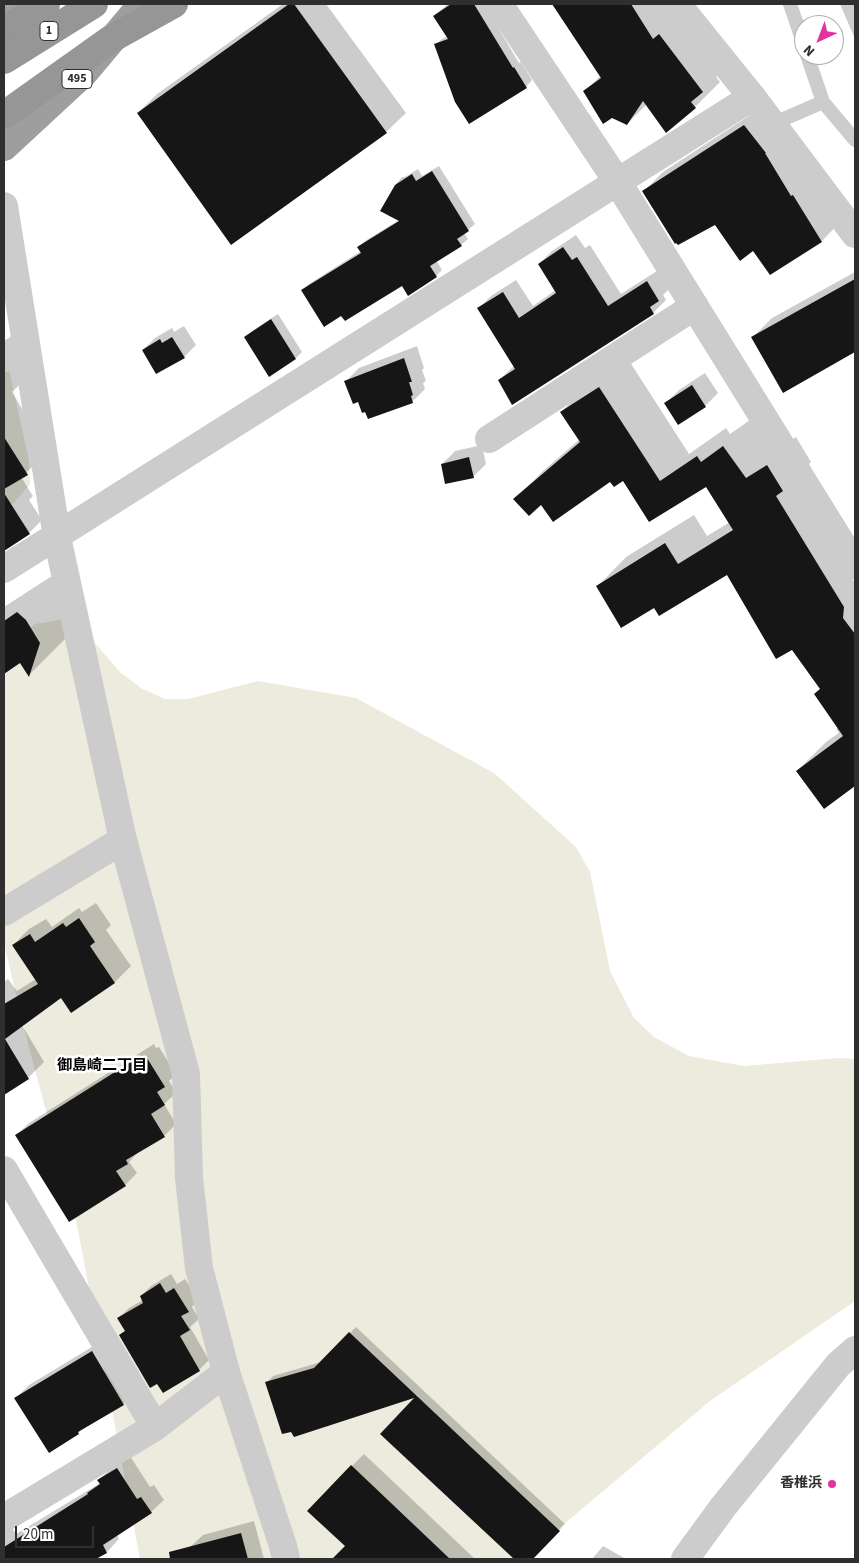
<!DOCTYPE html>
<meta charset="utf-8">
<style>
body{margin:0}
#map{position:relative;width:859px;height:1563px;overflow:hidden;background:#fff;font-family:"Source Sans 3",sans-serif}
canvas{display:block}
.frame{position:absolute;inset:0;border:5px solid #2f2f2f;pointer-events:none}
.north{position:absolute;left:794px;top:15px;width:50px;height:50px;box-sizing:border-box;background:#fff;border:1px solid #acacac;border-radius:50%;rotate:223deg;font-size:14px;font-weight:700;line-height:20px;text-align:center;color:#2f2f2f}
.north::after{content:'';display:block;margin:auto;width:18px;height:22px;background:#e2349f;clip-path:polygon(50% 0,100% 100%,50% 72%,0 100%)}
.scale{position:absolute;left:15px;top:1526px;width:79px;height:22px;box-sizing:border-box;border:2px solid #2f2f2f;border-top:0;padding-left:6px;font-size:15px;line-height:18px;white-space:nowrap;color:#2f2f2f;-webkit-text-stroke:4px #fff;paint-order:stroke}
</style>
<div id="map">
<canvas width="859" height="1563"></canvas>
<div class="frame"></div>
<div class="north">N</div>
<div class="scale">20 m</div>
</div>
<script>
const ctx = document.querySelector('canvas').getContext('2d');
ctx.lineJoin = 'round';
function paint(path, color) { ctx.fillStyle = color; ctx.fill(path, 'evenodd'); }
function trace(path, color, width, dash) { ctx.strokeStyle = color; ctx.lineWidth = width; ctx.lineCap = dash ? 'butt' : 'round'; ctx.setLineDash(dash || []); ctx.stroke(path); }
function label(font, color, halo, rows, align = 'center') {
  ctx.font = font + ' "Source Sans 3","Noto Sans JP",sans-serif'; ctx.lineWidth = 5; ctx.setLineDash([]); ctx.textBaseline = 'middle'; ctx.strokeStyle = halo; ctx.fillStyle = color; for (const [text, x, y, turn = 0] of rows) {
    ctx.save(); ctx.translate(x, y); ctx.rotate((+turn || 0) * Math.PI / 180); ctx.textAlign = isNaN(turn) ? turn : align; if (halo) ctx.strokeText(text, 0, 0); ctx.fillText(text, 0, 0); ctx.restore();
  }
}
paint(new Path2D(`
 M 7,360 L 29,461 L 30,484 L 14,503 L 4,507 L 4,362 Z
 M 65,619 L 79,625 L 121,673 L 141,688 L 165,699 L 188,699 L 258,681 L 356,698 L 494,773 L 576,847 L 590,872 L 610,971 L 634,1018 L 654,1037 L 689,1056 L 744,1066 L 839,1058 L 855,1059 L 855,1301 L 710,1401 L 551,1535 L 517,1559 L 140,1559 L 77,1225 L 28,1044 L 4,944 L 4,648 L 35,624 Z`), '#ecebdd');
paint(new Path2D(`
 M 283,4 L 326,4 L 406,113 L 386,132 L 138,113 L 157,94 Z
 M 446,4 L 487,4 L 486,7 L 519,63 L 521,62 L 532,80 L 526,87 L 469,123 L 435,45 L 442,39 L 448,36 L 434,16 L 447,5 Z
 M 561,4 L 671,4 L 727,67 L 716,77 L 720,82 L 695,107 L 666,131 L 647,104 L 627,124 L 585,92 L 601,75 L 557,8 Z
 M 840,4 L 855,4 L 855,39 Z
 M 764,106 L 841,221 L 822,241 L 770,273 L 754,250 L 715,224 L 643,192 L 663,172 Z
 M 439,166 L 475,224 L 464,233 L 468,239 L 461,245 L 436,260 L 442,270 L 436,276 L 402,284 L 342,314 L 303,290 L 309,284 L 361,251 L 359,247 L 365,241 L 399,220 L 382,210 L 396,184 L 402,177 L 405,177 L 418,169 L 422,176 Z
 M 576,235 L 585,248 L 590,245 L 621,294 L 660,269 L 671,287 L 663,295 L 666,300 L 653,313 L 499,380 L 514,366 L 478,309 L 491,296 L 516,280 L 533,306 L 556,290 L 539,264 L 552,251 Z
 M 855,272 L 855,351 L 783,391 L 753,337 L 772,318 Z
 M 278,314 L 302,352 L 296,358 L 245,337 L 252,331 Z
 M 184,326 L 196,345 L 184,357 L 143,350 L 155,338 L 172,328 L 174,332 Z
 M 417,346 L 424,368 L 422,370 L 426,381 L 423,383 L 425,389 L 412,402 L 359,401 L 346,381 L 359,368 Z
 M 628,359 L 689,454 L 726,428 L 730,434 L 753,418 L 775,451 L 796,437 L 811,462 L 805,468 L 855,578 L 852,581 L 855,580 L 855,784 L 824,807 L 797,771 L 826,742 L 839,733 L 836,729 L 839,727 L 821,688 L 792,648 L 727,573 L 655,607 L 598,586 L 626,557 L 694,515 L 707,536 L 730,522 L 706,485 L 623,479 L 611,480 L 541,504 L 515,499 L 544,470 L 580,439 L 561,412 L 590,383 Z
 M 17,361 L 28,377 L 12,392 L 33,427 L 26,434 L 40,460 L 21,477 L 33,496 L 29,500 L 42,520 L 29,533 L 7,547 L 4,543 L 4,370 Z
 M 705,373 L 718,393 L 705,406 L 679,423 L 666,403 L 679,390 Z
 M 482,445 L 486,464 L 473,477 L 442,464 L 455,451 Z
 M 58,572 L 69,635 L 29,675 L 20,662 L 4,672 L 4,607 Z
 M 96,903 L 111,925 L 106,930 L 131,966 L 115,982 L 71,1011 L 61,997 L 22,1025 L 44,1062 L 28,1078 L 4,1093 L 4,982 L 8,979 L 17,991 L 36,979 L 13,945 L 29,929 L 46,919 L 52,927 L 79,908 L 82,912 Z
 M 154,1044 L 156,1048 L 159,1047 L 176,1074 L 169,1081 L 176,1093 L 164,1104 L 176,1124 L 164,1136 L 139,1151 L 129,1162 L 137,1173 L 125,1185 L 70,1220 L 17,1135 L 29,1123 Z
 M 171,1274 L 177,1284 L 185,1279 L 198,1300 L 192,1307 L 199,1319 L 190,1327 L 209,1360 L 199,1370 L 120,1335 L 126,1330 L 119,1318 L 129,1308 L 143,1300 L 141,1296 L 151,1286 Z
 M 356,1327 L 565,1524 L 532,1559 L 515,1559 L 382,1433 L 418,1395 L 294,1435 L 267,1382 L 273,1376 L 321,1362 Z
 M 105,1339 L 136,1391 L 123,1404 L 85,1427 L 78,1433 L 16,1398 L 29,1385 Z
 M 364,1454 L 475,1559 L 334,1559 L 346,1546 L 352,1466 Z
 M 130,1456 L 150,1487 L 154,1485 L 164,1500 L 151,1512 L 117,1534 L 119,1539 L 107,1552 L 94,1559 L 86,1559 L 83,1556 L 78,1559 L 4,1559 L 4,1529 L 10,1525 L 16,1534 L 97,1485 L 100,1482 L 99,1480 L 112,1467 Z
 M 254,1521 L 264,1559 L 193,1559 L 190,1547 L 203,1535 Z
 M 603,1546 L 626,1559 L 592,1559 Z`), '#0003');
paint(new Path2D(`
 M 289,4 L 294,4 L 387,133 L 231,245 L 137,113 Z
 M 451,4 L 474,4 L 513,68 L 514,67 L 527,88 L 469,124 L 455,102 L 434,44 L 448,39 L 433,16 Z
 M 552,4 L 631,4 L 653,39 L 659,34 L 703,92 L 691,102 L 696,108 L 666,133 L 643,101 L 627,125 L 612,118 L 603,124 L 583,91 L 601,78 Z
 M 744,125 L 766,153 L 765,153 L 791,196 L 793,195 L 822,242 L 770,275 L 753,251 L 740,261 L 715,225 L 678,245 L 676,243 L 675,244 L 642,191 Z
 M 432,171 L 469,231 L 457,239 L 462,246 L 430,266 L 437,277 L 408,296 L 402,286 L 345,321 L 341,316 L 324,327 L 301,290 L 361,253 L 357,247 L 399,221 L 380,211 L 395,185 L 412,174 L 416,181 Z
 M 563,247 L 572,260 L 577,257 L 608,306 L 647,281 L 659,301 L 650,307 L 654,314 L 512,405 L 498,380 L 515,369 L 477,308 L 503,292 L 519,318 L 556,293 L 538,264 Z
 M 855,279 L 855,352 L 783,393 L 751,337 Z
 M 271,319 L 296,359 L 269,377 L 244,337 Z
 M 172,337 L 185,358 L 156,374 L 142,350 L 160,339 L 162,343 Z
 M 404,358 L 412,382 L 409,382 L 413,395 L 411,396 L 413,403 L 368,419 L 365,412 L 362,413 L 358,402 L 353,404 L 344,381 Z
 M 692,385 L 706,407 L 678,425 L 664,403 Z
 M 599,387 L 660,481 L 697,456 L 701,462 L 723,446 L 746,478 L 767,465 L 783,491 L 776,496 L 844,607 L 843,618 L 855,634 L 855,786 L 824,809 L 796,771 L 843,736 L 814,694 L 820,689 L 792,650 L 776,659 L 727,575 L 659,616 L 654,608 L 621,628 L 596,586 L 665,543 L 678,564 L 733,530 L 706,487 L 649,522 L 623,481 L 614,487 L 610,482 L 553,522 L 541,505 L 529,516 L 513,499 L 580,442 L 560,412 Z
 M 4,437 L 28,475 L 4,489 Z
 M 469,457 L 474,478 L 445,484 L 441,464 Z
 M 4,493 L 30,534 L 4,551 Z
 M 17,612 L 26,620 L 40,643 L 29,677 L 20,663 L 4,674 L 4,621 Z
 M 79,918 L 95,942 L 90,946 L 115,983 L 71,1013 L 61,998 L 5,1039 L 29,1079 L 4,1095 L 4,1004 L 38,984 L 12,945 L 30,934 L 35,942 L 63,923 L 66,927 Z
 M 142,1055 L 144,1059 L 147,1058 L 165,1087 L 157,1092 L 165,1105 L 151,1114 L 165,1137 L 126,1160 L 128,1164 L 116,1171 L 126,1186 L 69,1222 L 15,1135 Z
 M 160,1283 L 166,1293 L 174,1288 L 189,1312 L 181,1316 L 190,1330 L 180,1336 L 200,1371 L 163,1393 L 157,1384 L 150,1388 L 119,1335 L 125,1331 L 117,1318 L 143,1303 L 140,1296 Z
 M 349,1332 L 560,1531 L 533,1559 L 514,1559 L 380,1434 L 414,1398 L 294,1437 L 291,1432 L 282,1434 L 265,1382 L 314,1368 Z
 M 92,1351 L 124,1405 L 78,1432 L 79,1434 L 49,1453 L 14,1398 Z
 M 351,1465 L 450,1559 L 332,1559 L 345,1546 L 307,1511 Z
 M 117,1468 L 137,1499 L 141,1497 L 152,1513 L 103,1545 L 107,1553 L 96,1559 L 4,1559 L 4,1547 L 88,1494 L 87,1493 L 100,1484 L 97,1480 Z
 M 241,1533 L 248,1559 L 170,1559 L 169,1552 Z`), '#161616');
trace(new Path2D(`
 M 790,4 L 804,45
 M 807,55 L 823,102 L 855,140
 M 772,124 L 823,102`), '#ccc', 14);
trace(new Path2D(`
 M 617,181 L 855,565
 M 4,358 L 25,344
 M 489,439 L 695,306
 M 4,569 L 752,97
 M 4,912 L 123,840
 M 4,1170 L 155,1427
 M 4,1518 L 155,1427 L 226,1372`), '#ccc', 28);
trace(new Path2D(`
 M 499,4 L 617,181
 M 677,4 L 752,97 L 855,234
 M 4,206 L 57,537 L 123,840 L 186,1074 L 189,1178 L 199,1268 L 226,1372 L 283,1546 L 286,1559
 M 685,1559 L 723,1507 L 838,1365 L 855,1350`), '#ccc', 28);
trace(new Path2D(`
 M 4,7 L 7,4
 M 4,147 L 84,73 L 142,4`), '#9e9e9e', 28);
trace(new Path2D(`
 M 4,30 L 46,4`), '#969696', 28);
trace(new Path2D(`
 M 4,60 L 94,4
 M 4,115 L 111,39 L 174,4`), '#969696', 28);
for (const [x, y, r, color] of [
 [832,1484,5,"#e2349f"]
]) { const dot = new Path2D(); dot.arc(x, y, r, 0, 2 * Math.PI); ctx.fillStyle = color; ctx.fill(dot); trace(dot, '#fff', 2); }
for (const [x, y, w] of [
 [49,31,18],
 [77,79,30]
]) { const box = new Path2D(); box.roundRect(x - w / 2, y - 9.5, w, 19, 4); ctx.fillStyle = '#fff'; ctx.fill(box); trace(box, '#2f2f2f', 1); }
label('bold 12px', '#2f2f2f', null, [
 ["1",49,31],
 ["495",77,79]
]);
label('bold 14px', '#2f2f2f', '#fff', [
 ["香椎浜",822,1484]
], 'right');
label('bold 15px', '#000', '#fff', [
 ["御島崎二丁目",102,1067]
]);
</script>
